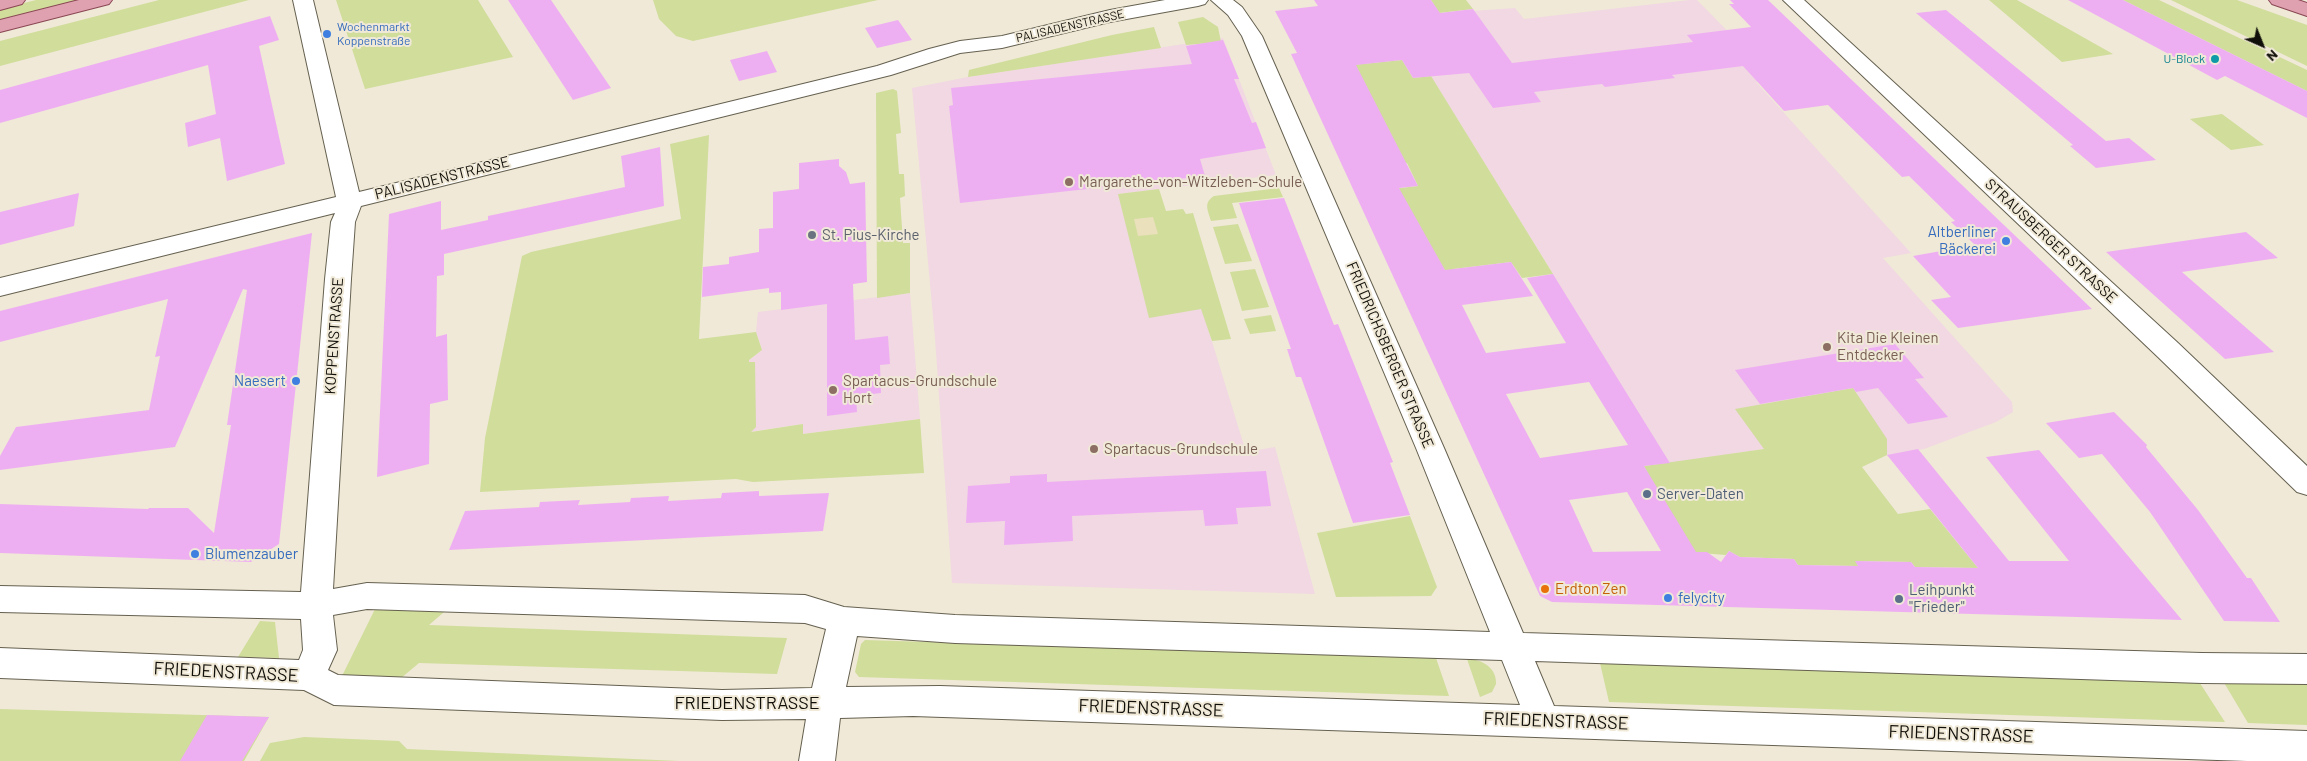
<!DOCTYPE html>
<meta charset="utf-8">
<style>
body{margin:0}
#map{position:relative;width:2307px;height:761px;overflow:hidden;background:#f0e9d7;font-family:Barlow,sans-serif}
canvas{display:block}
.north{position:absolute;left:2237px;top:20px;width:50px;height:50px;-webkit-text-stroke:4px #f0e9d7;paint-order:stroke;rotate:136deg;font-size:14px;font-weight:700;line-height:20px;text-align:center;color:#110f09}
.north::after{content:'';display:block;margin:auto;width:18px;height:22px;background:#110f09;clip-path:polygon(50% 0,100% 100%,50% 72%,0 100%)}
</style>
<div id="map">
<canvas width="2307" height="761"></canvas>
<div class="north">N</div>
</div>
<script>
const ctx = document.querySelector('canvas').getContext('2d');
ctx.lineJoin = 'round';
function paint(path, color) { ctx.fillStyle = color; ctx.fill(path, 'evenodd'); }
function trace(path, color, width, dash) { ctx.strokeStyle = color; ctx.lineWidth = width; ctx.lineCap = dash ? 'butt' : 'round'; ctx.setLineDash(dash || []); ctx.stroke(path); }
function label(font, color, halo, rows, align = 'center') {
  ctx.font = font + ' Barlow,sans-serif'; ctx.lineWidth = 4; ctx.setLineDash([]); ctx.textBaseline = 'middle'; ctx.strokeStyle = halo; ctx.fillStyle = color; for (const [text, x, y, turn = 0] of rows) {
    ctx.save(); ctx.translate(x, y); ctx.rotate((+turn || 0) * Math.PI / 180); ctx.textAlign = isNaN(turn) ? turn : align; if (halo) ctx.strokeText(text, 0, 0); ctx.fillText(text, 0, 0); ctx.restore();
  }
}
paint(new Path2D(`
 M 1689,0 L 1697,0 L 1775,79 L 1756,82 L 1911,253 L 1883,258 L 2012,402 L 2013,412 L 1996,422 L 1924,449 L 1782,473 L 1764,449 L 1670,463 L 1414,49 L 1429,14 L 1515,8 L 1524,19 Z
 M 1223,38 L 1276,175 L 1119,194 L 1202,309 L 1246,452 L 1275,447 L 1315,594 L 952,583 L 935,338 L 912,88 L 968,77 Z
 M 910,293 L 920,419 L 803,434 L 803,424 L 749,432 L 749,360 L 762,350 L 756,332 L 758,312 Z`), '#f1d8e2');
paint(new Path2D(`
 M 36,0 L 79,0 L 0,20 L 0,9 Z
 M 159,0 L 249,0 L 0,66 L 0,41 Z
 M 336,0 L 478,0 L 513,57 L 365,89 Z
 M 653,0 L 878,0 L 693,41 L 676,36 L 659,19 Z
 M 1431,0 L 1466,0 L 1473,9 L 1439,13 Z
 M 1989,0 L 2017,0 L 2113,54 L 2062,62 Z
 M 2123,0 L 2159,0 L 2307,70 L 2307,91 Z
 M 2171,0 L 2237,0 L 2307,25 L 2307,66 Z
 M 1203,17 L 1218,27 L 1221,42 L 1186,45 L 1178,22 Z
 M 1154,27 L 1161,48 L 968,77 L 969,70 L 1112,35 Z
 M 1402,60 L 1413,78 L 1431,76 L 1553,274 L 1522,278 L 1511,262 L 1453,269 L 1453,276 L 1448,275 L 1392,189 L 1418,186 L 1407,163 L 1345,170 L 1341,66 Z
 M 893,89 L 897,91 L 901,133 L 896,134 L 899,174 L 904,174 L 905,196 L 900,198 L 903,243 L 910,243 L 910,293 L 877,298 L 876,93 Z
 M 2222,114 L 2264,145 L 2231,150 L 2190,119 Z
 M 709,135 L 699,339 L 756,332 L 762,350 L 749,360 L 749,362 L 755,362 L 756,427 L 751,432 L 803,424 L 803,434 L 920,419 L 924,473 L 753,482 L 736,479 L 480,492 L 485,438 L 522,256 L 531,252 L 681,219 L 670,144 Z
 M 1279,188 L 1283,197 L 1232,203 L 1237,218 L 1211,221 C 1208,210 1203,203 1214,196 Z
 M 1159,189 L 1166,211 L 1183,209 L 1186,214 L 1193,213 L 1231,339 L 1212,341 L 1201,309 L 1149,318 L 1118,194 Z
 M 1238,224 L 1252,261 L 1225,264 L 1213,227 Z
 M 1255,269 L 1269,307 L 1242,311 L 1230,272 Z
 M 1271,315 L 1276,331 L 1250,334 L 1244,319 Z
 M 1853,388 L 1887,439 L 1887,455 L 1862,467 L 1898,514 L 1930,509 L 1978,568 L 1915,567 L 1911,562 L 1856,561 L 1858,566 L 1798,565 L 1794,559 L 1740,557 L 1729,551 L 1726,555 L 1688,552 L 1644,466 L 1764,449 L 1735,409 Z
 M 1410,516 L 1437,587 L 1431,596 L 1336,597 L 1317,533 Z
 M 451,606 L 429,625 L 787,638 L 777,674 L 419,663 L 394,684 L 341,678 L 375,609 Z
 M 260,621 L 275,622 L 279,658 L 238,657 Z
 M 865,640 L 1436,658 L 1449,696 L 859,677 L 855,672 L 861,644 Z
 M 1467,659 C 1482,659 1497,668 1496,684 L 1492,692 L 1480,697 Z
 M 1600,663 L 2198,680 L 2225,722 L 1609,702 Z
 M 2223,681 L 2307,684 L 2307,725 L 2248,723 Z
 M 0,709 L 269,717 L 244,761 L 0,761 Z
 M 304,737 L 399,741 L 407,749 L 679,761 L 260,761 L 270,743 Z`), '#d0dd9b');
paint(new Path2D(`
 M 1153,217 L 1158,234 L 1138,236 L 1134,219 Z`), '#eae0bb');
paint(new Path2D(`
 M 508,0 L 551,0 L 611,88 L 573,100 Z
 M 1314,0 L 1431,0 L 1440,13 L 1473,9 L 1512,63 L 1693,42 L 1687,35 L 1751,27 L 1729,4 L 1734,4 L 1730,0 L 1768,0 L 2092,309 L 1958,328 L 1931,300 L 1951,297 L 1913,256 L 1975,245 L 1951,222 L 1955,221 L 1909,176 L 1902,177 L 1828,105 L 1784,111 L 1743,66 L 1672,75 L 1675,78 L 1605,87 L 1602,84 L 1534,92 L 1541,102 L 1493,108 L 1469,73 L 1413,78 L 1402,60 L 1356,65 L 1418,186 L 1399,188 L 1445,270 L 1511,262 L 1533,296 L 1462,305 L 1486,353 L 1566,343 L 1527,278 L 1553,274 L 1670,463 L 1644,466 L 1696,552 L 1707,552 L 1721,562 L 1729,551 L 1740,557 L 1794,559 L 1798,565 L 1858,566 L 1855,561 L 1911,562 L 1915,567 L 1978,568 L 1887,455 L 1918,449 L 2009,561 L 2069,561 L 1986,457 L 2039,450 L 2182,620 L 1552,602 L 1540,596 L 1307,89 L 1291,54 L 1297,53 L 1275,11 L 1318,6 ZM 1589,382 L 1628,445 L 1540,458 L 1506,394 ZM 1627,492 L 1661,551 L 1593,552 L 1569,500 Z
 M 2068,0 L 2123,0 L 2307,91 L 2307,118 L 2225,76 L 2217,80 Z
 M 1946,10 L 2106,141 L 2129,138 L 2156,160 L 2096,168 L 2070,146 L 2073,145 L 1916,13 Z
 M 270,16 L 279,40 L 259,46 L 285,164 L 227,181 L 220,138 L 188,147 L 185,123 L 216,114 L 208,65 L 0,123 L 0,90 Z
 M 898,20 L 912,40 L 877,48 L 865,28 Z
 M 1223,40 L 1239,79 L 1234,79 L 1252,123 L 1256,122 L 1266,148 L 1200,159 L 1205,176 L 960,203 L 949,106 L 953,105 L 951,88 L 1192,64 L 1186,46 Z
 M 767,51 L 777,72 L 739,81 L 730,60 Z
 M 660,147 L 664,206 L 444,254 L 444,275 L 437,276 L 436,337 L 447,334 L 448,400 L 430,404 L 429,464 L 377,477 L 389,214 L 441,201 L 441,230 L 488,220 L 488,216 L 625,187 L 621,156 Z
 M 839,159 L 839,166 L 846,172 L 850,184 L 865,182 L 867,282 L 853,284 L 855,340 L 888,336 L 890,364 L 880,365 L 881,393 L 856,396 L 857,412 L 827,416 L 827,304 L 781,310 L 781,292 L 769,293 L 769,288 L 702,297 L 703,267 L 729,264 L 729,257 L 759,252 L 759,229 L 773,228 L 773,192 L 799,189 L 799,163 Z
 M 79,193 L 74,226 L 0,245 L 0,212 Z
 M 1284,198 L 1334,325 L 1338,324 L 1393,462 L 1390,463 L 1410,515 L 1353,523 L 1301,377 L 1296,377 L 1287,349 L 1291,349 L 1239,203 Z
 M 2246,232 L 2278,258 L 2182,272 L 2274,352 L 2225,359 L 2106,252 Z
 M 312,233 L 279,544 L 251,562 L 0,553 L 0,504 L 148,509 L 149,508 L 188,508 L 214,533 L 231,425 L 227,425 L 247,290 L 243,289 L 175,447 L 0,470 L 0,456 L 16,427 L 149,410 L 160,356 L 155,357 L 168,299 L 0,342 L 0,311 Z
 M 1895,344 L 1924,378 L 1915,379 L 1948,417 L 1908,424 L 1878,388 L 1856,392 L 1853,388 L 1760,404 L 1735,370 Z
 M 2114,412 L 2147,445 L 2146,447 L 2198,510 L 2247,578 L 2251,578 L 2280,622 L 2224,621 L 2150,512 L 2102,454 L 2079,458 L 2046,423 Z
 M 1266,471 L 1271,506 L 1236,508 L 1238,524 L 1205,526 L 1203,510 L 1072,516 L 1073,541 L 1004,545 L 1005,521 L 966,523 L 968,486 L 1010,483 L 1010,476 L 1047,474 L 1047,482 Z
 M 759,491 L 759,496 L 829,493 L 823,531 L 449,550 L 465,511 L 539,507 L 540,502 L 580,500 L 578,505 L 630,502 L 631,498 L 669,496 L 668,501 L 721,498 L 722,493 Z
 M 207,715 L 269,717 L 242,761 L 180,761 Z`), '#eeaff2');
const minor = new Path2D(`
 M 293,0 L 313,0 L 359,192 L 877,66 L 929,49 L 960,41 L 1002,36 L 1110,10 L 1165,0 L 1208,0 L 1205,4 L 1198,6 L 1110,22 L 1002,48 L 960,53 L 891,75 L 361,206 L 355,222 L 351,279 L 333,589 L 367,583 L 805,595 L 844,607 L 955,615 L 1490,632 L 1416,448 L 1242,36 L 1228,15 L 1211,0 L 1233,0 L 1242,7 L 1262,36 L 1444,448 L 1523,633 L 2202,653 L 2307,654 L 2307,684 L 2202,683 L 1535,661 L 1554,706 L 2307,731 L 2307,761 L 2247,761 L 913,716 L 840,718 L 835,761 L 799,761 L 806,719 L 722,720 L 334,705 L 304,690 L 0,678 L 0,648 L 299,660 L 303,650 L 301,619 L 0,612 L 0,586 L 301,592 L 325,279 L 331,222 L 335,213 L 0,296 L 0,278 L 336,197 ZM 367,609 L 805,623 L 826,629 L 812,688 L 722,690 L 338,675 L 328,670 L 337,650 L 333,615 ZM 857,636 L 955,643 L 1502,660 L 1520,705 L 940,686 L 846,687 Z
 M 1783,0 L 1804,0 L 2178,343 L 2307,466 L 2307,495 L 2297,492 L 2158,357 Z`);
const major = new Path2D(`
 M 0,0 L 25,0 L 22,4 L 0,10 Z
 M 79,0 L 112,0 L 109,4 L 0,32 L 0,20 Z
 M 2269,0 L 2298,0 L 2307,3 L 2307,16 L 2272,4 Z`);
trace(minor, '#656050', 2);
trace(major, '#894653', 2);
paint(minor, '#fff');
paint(major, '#dfa1b0');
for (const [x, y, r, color] of [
 [327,34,5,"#3f7fe0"],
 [2215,59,5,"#0f9aa8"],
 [1069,182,5,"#8d6e63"],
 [812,235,5,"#6b7280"],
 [2006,241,5,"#3f7fe0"],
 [1827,347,5,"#8d6e63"],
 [296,381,5,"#3f7fe0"],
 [833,390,5,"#8d6e63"],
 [1094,449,5,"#8d6e63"],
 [1647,494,5,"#5c6f8a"],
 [195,554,5,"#3f7fe0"],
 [1545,589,5,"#e8710a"],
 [1668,598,5,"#3f7fe0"],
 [1899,599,5,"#5c6f8a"]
]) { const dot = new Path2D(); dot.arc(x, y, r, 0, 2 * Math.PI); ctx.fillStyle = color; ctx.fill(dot); trace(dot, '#f0e9d7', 2); }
label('12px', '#110f09', '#f0e9d7', [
 ["PALISADENSTRASSE",1070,26,-13]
]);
label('12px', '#366cbe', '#f0e9d7', [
 ["Wochenmarkt",337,27],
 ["Koppenstraße",337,41]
], 'left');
label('12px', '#0d838f', '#f0e9d7', [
 ["U-Block",2205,59]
], 'right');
label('15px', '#110f09', '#f0e9d7', [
 ["PALISADENSTRASSE",442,178,-14],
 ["STRAUSBERGER STRASSE",2051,241,43],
 ["KOPPENSTRASSE",334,336,-86],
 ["FRIEDRICHSBERGER STRASSE",1390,355,67]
]);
label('15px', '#785e54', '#f0e9d7', [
 ["Margarethe-von-Witzleben-Schule",1079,182],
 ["Kita Die Kleinen",1837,338],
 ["Entdecker",1837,355],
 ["Spartacus-Grundschule",843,381],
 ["Hort",843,398],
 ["Spartacus-Grundschule",1104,449]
], 'left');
label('15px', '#366cbe', '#f0e9d7', [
 ["Altberliner",1996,232],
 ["Bäckerei",1996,249],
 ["Naesert",286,381],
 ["Blumenzauber",205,554,"left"],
 ["felycity",1678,598,"left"]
], 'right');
label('15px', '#5b616d', '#f0e9d7', [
 ["St. Pius-Kirche",822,235]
], 'left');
label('15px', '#4e5e75', '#f0e9d7', [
 ["Server-Daten",1657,494],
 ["Leihpunkt",1909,590],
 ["\"Frieder\"",1909,607]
], 'left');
label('15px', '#c56008', '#f0e9d7', [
 ["Erdton Zen",1555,589]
], 'left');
label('18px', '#110f09', '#f0e9d7', [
 ["FRIEDENSTRASSE",226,672,3],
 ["FRIEDENSTRASSE",747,703],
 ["FRIEDENSTRASSE",1151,708,2],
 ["FRIEDENSTRASSE",1556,721,2],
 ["FRIEDENSTRASSE",1961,734,2]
]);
</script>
